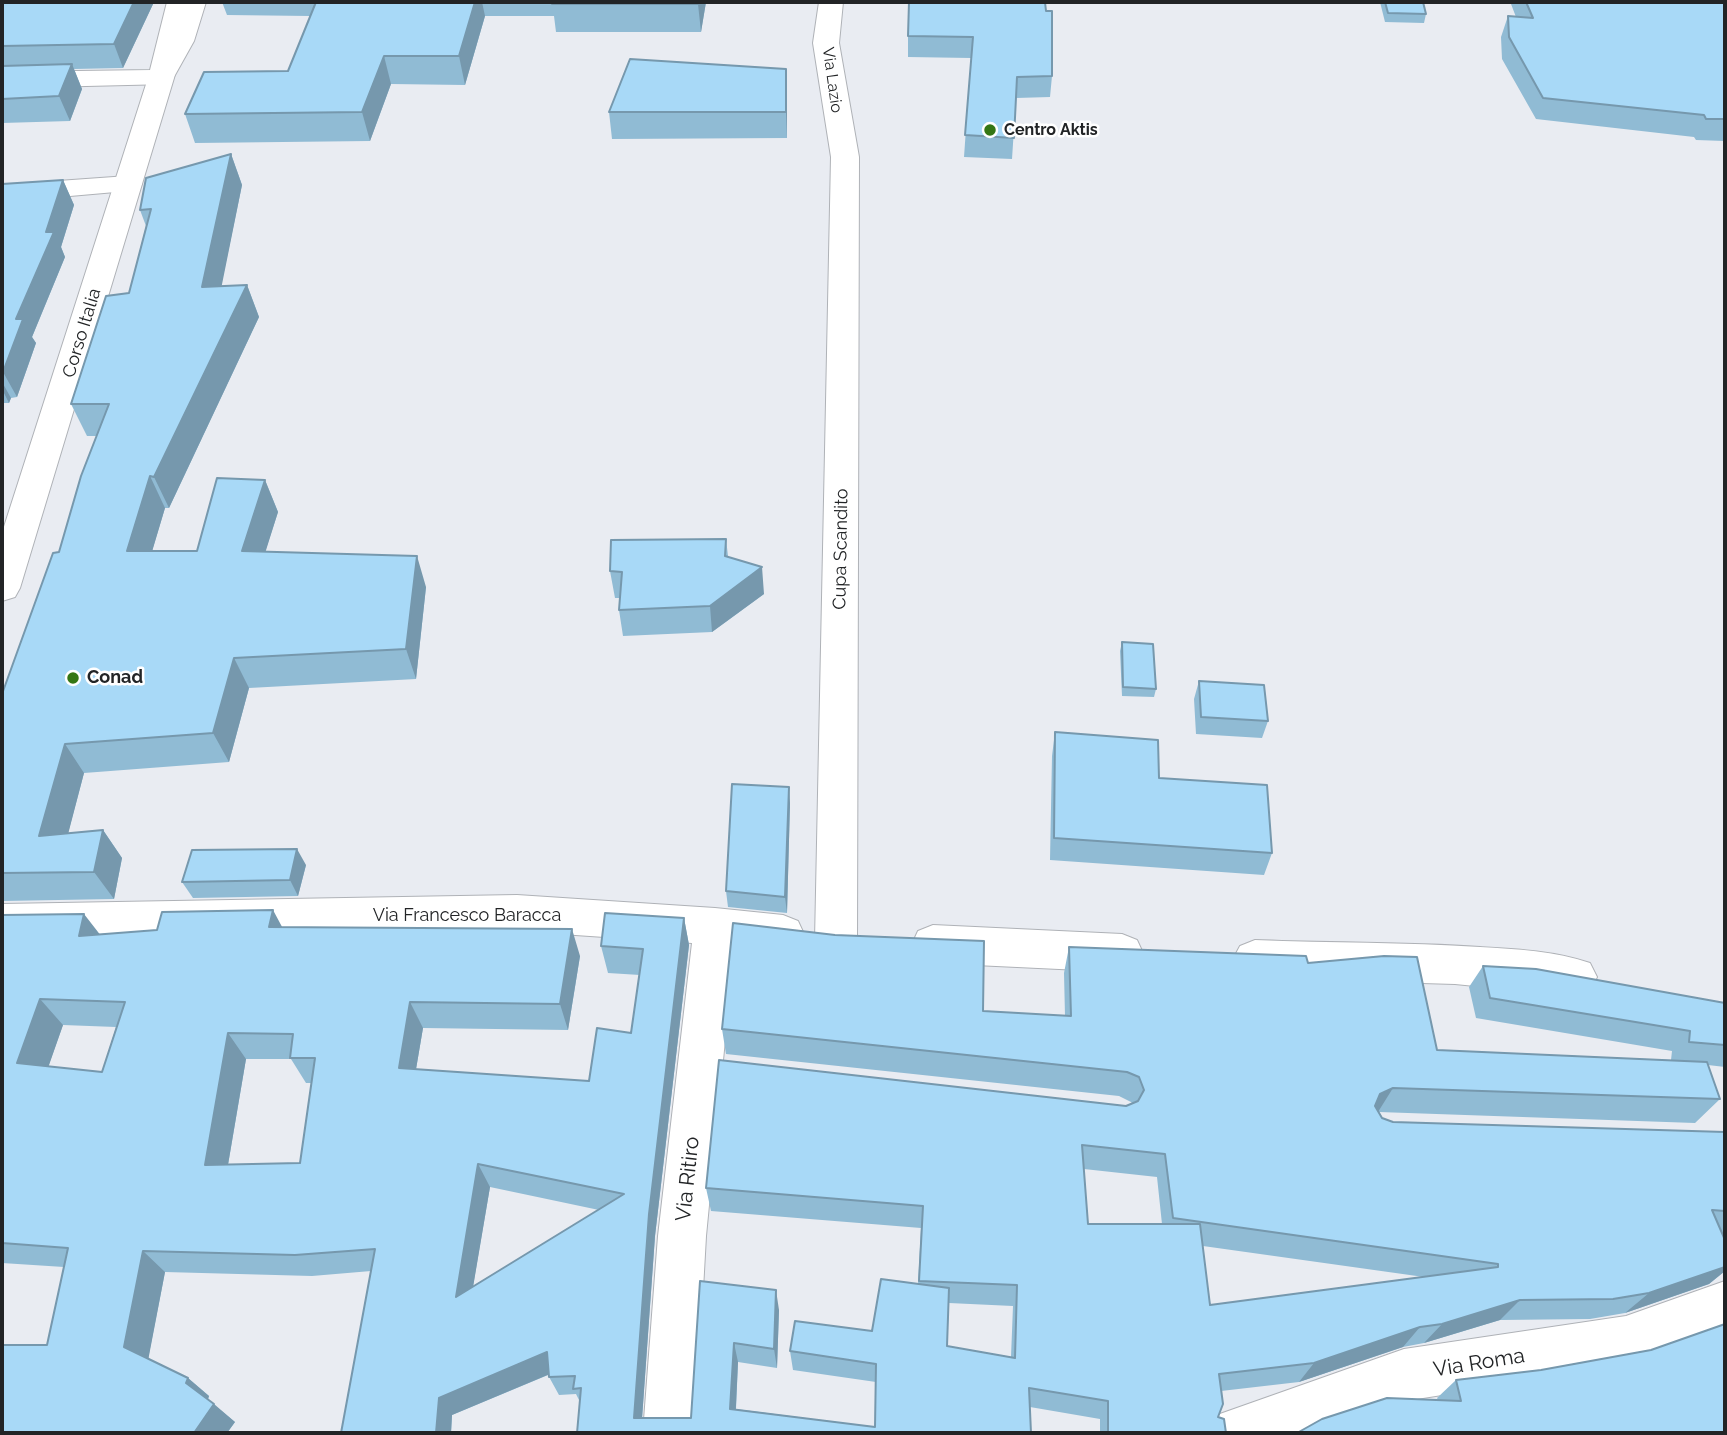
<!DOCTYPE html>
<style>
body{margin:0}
#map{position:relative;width:1727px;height:1435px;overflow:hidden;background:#e9ecf2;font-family:Raleway,sans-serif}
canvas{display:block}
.frame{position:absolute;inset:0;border:4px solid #222426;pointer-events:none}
</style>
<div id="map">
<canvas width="1727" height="1435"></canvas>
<div class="frame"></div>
</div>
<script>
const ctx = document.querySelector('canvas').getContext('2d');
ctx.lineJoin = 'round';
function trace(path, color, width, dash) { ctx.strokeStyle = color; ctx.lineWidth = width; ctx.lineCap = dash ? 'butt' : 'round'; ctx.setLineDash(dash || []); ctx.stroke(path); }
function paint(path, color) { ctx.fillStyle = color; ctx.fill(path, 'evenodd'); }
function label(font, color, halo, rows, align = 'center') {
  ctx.font = font + ' Raleway,sans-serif'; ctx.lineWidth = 5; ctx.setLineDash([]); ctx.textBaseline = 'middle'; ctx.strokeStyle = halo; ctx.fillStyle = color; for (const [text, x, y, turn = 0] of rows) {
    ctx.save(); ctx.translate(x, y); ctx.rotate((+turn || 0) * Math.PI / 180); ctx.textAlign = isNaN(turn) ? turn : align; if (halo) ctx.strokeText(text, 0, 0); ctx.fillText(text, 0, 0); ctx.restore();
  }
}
const minor = new Path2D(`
 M 819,2 L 843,2 L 839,43 L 859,157 L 857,940 L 851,953 L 836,959 L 821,953 L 815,940 L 831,157 L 813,43 Z
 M 128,176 L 138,178 L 142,184 L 138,190 L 2,202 L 2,185 Z
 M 517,895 L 715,908 L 783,915 L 798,921 L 804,934 L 798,947 L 783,953 L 734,947 L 706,1236 L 695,1433 L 643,1433 L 658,1236 L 692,943 L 517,931 L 2,940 L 2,904 Z
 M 933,925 L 1122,934 L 1137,940 L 1143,953 L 1137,966 L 1122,972 L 933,963 L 918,957 L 912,944 L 918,931 Z
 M 1255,940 C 1330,943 1405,942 1480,947 C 1516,949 1556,951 1590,963 L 1597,977 L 1590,991 L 1575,996 L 1455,984 L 1255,978 L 1240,972 L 1233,959 L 1240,946 Z
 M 1725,1281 L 1725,1331 L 1626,1366 L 1404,1401 L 1310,1433 L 1209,1433 L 1217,1415 L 1404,1349 L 1626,1316 Z`);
const tertiary = new Path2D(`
 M 167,2 L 191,2 L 174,78 L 20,588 L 15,597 L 2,601 L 2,533 L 148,78 Z`);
const secondary = new Path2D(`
 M 182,2 L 206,2 L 194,41 L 170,84 L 2,88 L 2,72 L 152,70 L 168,41 Z`);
trace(minor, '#afb2b7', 2);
trace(tertiary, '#afb2b7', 2);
trace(secondary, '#afb2b7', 2);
paint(minor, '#fff');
paint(tertiary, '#fff');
paint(secondary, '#fff');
paint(new Path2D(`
 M 2,2 L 154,2 L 123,68 L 74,69 L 82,89 L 70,121 L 2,123 Z
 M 222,2 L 706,2 L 701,32 L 556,32 L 554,16 L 485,16 L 465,85 L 391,84 L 370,141 L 195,143 L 185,114 L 288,71 L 310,16 L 227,15 Z
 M 908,2 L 1052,76 L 1050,97 L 1016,98 L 1012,159 L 964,157 L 971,58 L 908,57 Z
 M 1380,2 L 1423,2 L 1426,14 L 1424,23 L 1385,22 Z
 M 1511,2 L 1725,2 L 1725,141 L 1696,140 L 1694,137 L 1536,119 L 1502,59 L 1501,37 L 1508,16 L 1516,17 L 1511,4 Z
 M 787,96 L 787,138 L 612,139 L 609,112 Z
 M 231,154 L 242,185 L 221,286 L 247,285 L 259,317 L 169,508 L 165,508 L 152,551 L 197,551 L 265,480 L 278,512 L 265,552 L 426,587 L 416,679 L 249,688 L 229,762 L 84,773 L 68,833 L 103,830 L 122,858 L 114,899 L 2,901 L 2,694 L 59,552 L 97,436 L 87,436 L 71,404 L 129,293 L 146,226 L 140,210 Z
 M 63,180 L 74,205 L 61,247 L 65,257 L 32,337 L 36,343 L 17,397 L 11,398 L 9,403 L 2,403 L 2,184 Z
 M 726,539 L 728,556 L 764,594 L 712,632 L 623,636 L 619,610 L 620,598 L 615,598 L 610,571 Z
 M 1122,642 L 1156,689 L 1154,697 L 1122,696 L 1120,651 Z
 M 1199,681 L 1268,721 L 1262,738 L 1196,734 L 1194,699 Z
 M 1055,732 L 1159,778 L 1272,853 L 1264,875 L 1050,860 L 1052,756 Z
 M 790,803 L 787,913 L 728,907 L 726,891 Z
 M 306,865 L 298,896 L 193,898 L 182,882 Z
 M 2,915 L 100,934 L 282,927 L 580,956 L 568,1030 L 423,1028 L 416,1069 L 589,1081 L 631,1033 L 640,975 L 608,973 L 601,946 L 684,918 L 689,945 L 655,1236 L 642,1418 L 691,1418 L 700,1281 L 779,1310 L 777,1368 L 738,1362 L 736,1409 L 875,1427 L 876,1382 L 793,1370 L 790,1351 L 872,1331 L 918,1284 L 921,1228 L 711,1211 L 706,1188 L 1126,1106 L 1132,1103 L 1131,1102 L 1119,1096 L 726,1054 L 722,1029 L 983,1011 L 1065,1016 L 1064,973 L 1069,947 L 1308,963 L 1437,1050 L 1671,1060 L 1672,1051 L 1476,1018 L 1469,987 L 1483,966 L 1725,1003 L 1725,1067 L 1708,1065 L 1720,1099 L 1695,1123 L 1379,1112 L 1382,1118 L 1393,1122 L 1725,1132 L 1725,1234 L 1723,1234 L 1725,1240 L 1725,1271 L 1709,1284 L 1625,1313 L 1590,1319 L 1500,1320 L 1424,1343 L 1403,1347 L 1299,1382 L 1221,1391 L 1218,1417 L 1226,1433 L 1100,1433 L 1100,1419 L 1030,1407 L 1031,1433 L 577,1433 L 580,1402 L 576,1394 L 559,1395 L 548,1375 L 452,1415 L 451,1433 L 341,1433 L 371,1271 L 312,1276 L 165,1272 L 148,1359 L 188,1378 L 209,1396 L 208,1400 L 235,1422 L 227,1433 L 2,1433 L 47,1345 L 64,1267 L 2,1263 ZM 63,1025 L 116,1027 L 102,1072 L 48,1067 ZM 246,1059 L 291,1059 L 306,1083 L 312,1083 L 300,1163 L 228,1165 ZM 1084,1169 L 1157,1177 L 1162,1224 L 1088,1224 ZM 490,1187 L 599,1210 L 473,1286 ZM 1203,1246 L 1424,1277 L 1210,1305 ZM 949,1303 L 1013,1306 L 1011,1357 L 947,1346 Z
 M 1456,1380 L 1725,1433 L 1438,1400 L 1437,1398 Z`), '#90bbd4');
paint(new Path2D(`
 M 134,2 L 154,2 L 123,68 L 114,44 Z
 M 475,2 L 482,2 L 485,16 L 465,85 L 459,56 Z
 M 699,2 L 706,2 L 701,32 L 698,4 Z
 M 384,56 L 391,84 L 370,141 L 362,112 Z
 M 72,64 L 82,89 L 70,121 L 59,96 Z
 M 786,69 L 787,96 L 787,138 L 786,112 Z
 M 231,154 L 242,185 L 215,319 L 202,287 Z
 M 63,180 L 74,205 L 61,247 L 65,257 L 32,337 L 36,343 L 17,397 L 3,372 L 16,319 Z
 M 247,285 L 259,317 L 169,508 L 154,477 Z
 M 2,382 L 11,398 L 9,403 L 2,389 Z
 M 150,476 L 165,508 L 143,582 L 127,551 Z
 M 265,480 L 278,512 L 256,582 L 242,551 Z
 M 417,556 L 426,587 L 416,679 L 406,649 Z
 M 762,567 L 764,594 L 712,632 L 710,606 Z
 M 234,658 L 249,688 L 229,762 L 213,733 Z
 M 65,744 L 84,773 L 60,865 L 39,836 Z
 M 789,787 L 790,803 L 787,913 L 785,897 Z
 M 103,830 L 122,858 L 114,899 L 94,872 Z
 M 297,849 L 306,865 L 298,896 L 290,880 Z
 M 273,910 L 288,938 L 269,927 Z
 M 84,914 L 105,941 L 79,936 Z
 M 684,918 L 689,945 L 655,1236 L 641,1433 L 634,1418 L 649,1214 Z
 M 572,929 L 580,956 L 568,1030 L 560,1004 Z
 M 40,999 L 63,1025 L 41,1088 L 17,1063 Z
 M 410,1002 L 423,1028 L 412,1093 L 399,1068 Z
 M 228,1033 L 246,1059 L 224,1188 L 205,1165 Z
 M 1393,1088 L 1378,1112 L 1366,1118 L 1380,1094 Z
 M 478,1164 L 490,1187 L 468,1317 L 456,1297 Z
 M 143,1251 L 165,1272 L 147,1366 L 124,1347 Z
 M 1725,1267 L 1725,1271 L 1709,1284 L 1625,1313 L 1649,1293 Z
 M 776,1290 L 779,1310 L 777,1368 L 774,1349 Z
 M 1520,1300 L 1500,1320 L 1424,1343 L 1442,1324 Z
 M 1420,1327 L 1403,1347 L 1299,1382 L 1314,1363 Z
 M 734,1343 L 738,1362 L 735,1426 L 730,1409 Z
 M 547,1352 L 557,1371 L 452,1415 L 451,1433 L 436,1433 L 439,1398 Z
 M 188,1378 L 209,1396 L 207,1401 L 186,1383 Z
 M 214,1404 L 235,1422 L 227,1433 L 194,1433 Z`), '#7698ad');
const building = new Path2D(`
 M 2,2 L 134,2 L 114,44 L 2,46 Z
 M 316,2 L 475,2 L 459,56 L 384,56 L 362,112 L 185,114 L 204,72 L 288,71 Z
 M 552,2 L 699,2 L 698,4 L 552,4 Z
 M 909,2 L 1045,2 L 1046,11 L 1052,11 L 1052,76 L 1017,77 L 1014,138 L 965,135 L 973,37 L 908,36 Z
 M 1385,2 L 1423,2 L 1426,14 L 1388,13 Z
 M 1526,2 L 1725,2 L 1725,119 L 1706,119 L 1704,115 L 1543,98 L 1509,37 L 1508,16 L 1533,18 Z
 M 630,59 L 786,69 L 786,112 L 609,112 Z
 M 72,64 L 59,96 L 2,99 L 2,66 Z
 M 231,154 L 202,287 L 247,285 L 154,477 L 150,476 L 127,551 L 197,551 L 217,478 L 265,480 L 242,551 L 417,556 L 406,649 L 234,658 L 213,733 L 65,744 L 39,836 L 103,830 L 94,872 L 2,873 L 2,694 L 53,553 L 59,552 L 81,476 L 109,404 L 71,404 L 106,296 L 129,293 L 151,209 L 140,210 L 146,178 Z
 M 63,180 L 46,232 L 54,232 L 16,319 L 23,319 L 3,372 L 2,372 L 2,184 Z
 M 726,539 L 725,556 L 762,567 L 710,606 L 619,610 L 622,572 L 610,571 L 611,540 Z
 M 1122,642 L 1153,644 L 1156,689 L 1123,687 Z
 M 1199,681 L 1264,685 L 1268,721 L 1201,717 Z
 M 1055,732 L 1158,740 L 1159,778 L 1267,785 L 1272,853 L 1054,838 Z
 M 732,784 L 789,787 L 785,897 L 726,891 Z
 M 297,849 L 290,880 L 182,882 L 192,850 Z
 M 273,910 L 269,927 L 572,929 L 560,1004 L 410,1002 L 399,1068 L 589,1081 L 597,1028 L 631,1033 L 643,949 L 601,946 L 605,913 L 684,918 L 649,1214 L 634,1418 L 691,1418 L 700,1281 L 776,1290 L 774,1349 L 734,1343 L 730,1409 L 875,1427 L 876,1364 L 790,1351 L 795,1321 L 872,1331 L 881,1279 L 949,1288 L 947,1346 L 1015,1358 L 1017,1285 L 919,1281 L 923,1206 L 706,1188 L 719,1060 L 1126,1106 L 1138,1101 L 1144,1090 L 1139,1077 L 1127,1072 L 722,1029 L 733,923 L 835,935 L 984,941 L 983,1011 L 1071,1016 L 1069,947 L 1306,956 L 1308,963 L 1384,956 L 1417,957 L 1437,1050 L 1707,1062 L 1720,1099 L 1393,1088 L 1380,1094 L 1375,1106 L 1382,1118 L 1393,1122 L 1725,1132 L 1725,1211 L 1712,1210 L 1725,1240 L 1725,1267 L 1649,1293 L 1613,1299 L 1520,1300 L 1442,1324 L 1420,1327 L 1314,1363 L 1219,1374 L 1223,1404 L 1218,1417 L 1224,1419 L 1226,1433 L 1108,1433 L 1108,1401 L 1029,1388 L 1031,1433 L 577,1433 L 581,1388 L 573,1389 L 575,1376 L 549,1377 L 547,1352 L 439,1398 L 436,1433 L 341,1433 L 375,1249 L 295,1255 L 143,1251 L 124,1347 L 188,1378 L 186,1383 L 214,1404 L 194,1433 L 2,1433 L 2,1345 L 47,1345 L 68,1248 L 2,1243 L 2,915 L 84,914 L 79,936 L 157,930 L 162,912 ZM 40,999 L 125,1002 L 102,1072 L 17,1063 ZM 228,1033 L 293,1034 L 290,1058 L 315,1058 L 300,1163 L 205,1165 ZM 1082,1145 L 1165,1154 L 1173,1218 L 1498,1264 L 1498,1267 L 1210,1305 L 1200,1224 L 1088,1224 ZM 478,1164 L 624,1194 L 456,1297 Z
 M 1483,966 L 1536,969 L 1725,1003 L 1725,1045 L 1689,1042 L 1690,1031 L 1490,998 Z
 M 1725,1324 L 1725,1433 L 1297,1433 L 1322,1419 L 1387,1398 L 1461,1401 L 1456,1380 L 1541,1370 L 1651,1350 Z`);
paint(building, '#a8d9f7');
trace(building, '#7698ad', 2);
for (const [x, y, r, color] of [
 [990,130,7,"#347614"],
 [73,678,7,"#347614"]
]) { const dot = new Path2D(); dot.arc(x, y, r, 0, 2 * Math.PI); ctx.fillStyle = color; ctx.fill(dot); trace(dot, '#fff', 2.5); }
label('16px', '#222426', '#fff', [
 ["Via Lazio",832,80,82]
]);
label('bold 16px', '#222426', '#fff', [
 ["Centro Aktis",1004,130]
], 'left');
label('18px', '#222426', '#fff', [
 ["Corso Italia",82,333,-73],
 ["Cupa Scandito",841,549,-89],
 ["Via Francesco Baracca",467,916]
]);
label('bold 18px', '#222426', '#fff', [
 ["Conad",87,678]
], 'left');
label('21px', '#222426', '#fff', [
 ["Via Ritiro",688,1179,-84],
 ["Via Roma",1479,1363,-9]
]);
</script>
